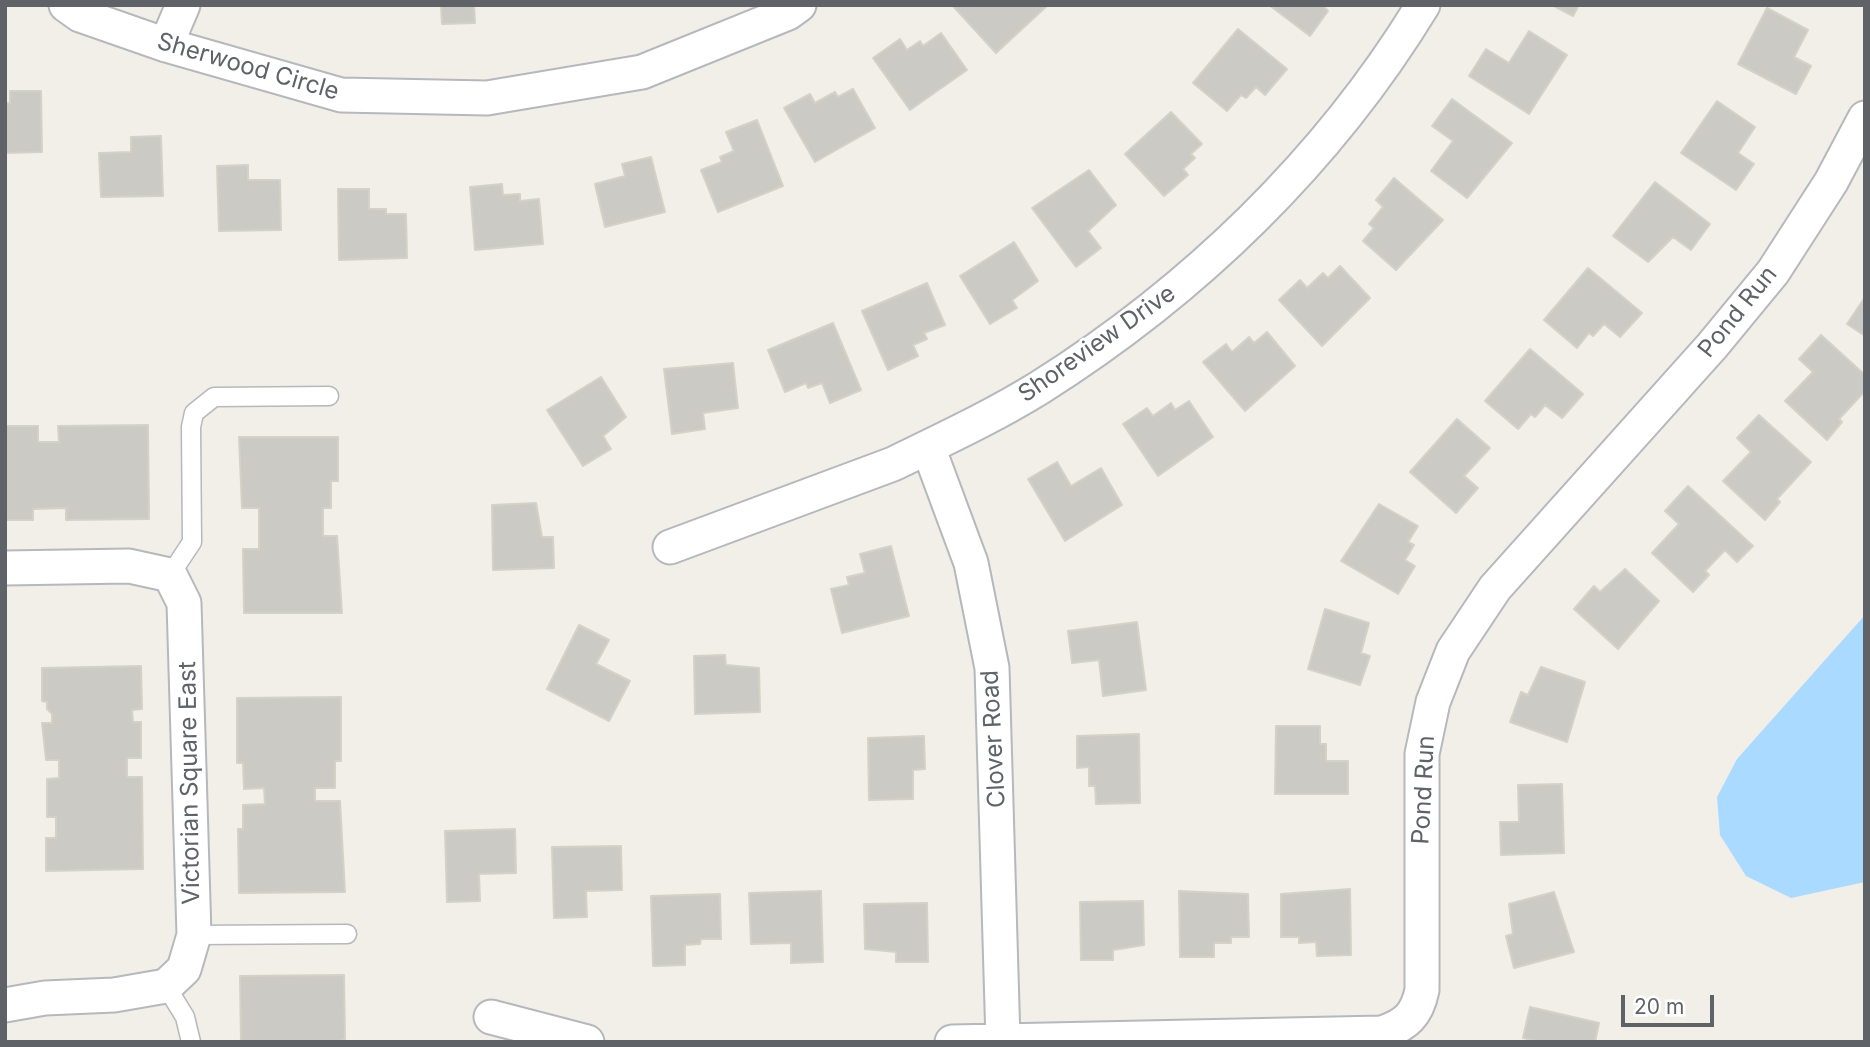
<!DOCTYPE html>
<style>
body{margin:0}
#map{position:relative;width:1870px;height:1047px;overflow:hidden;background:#f1efe8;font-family:Inter,sans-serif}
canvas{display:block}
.frame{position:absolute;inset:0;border:7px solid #5f6368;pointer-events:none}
.scale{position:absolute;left:1621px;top:995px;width:93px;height:32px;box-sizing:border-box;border:4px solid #5f6368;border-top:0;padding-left:9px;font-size:21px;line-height:24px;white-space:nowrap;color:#5f6368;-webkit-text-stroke:5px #fff;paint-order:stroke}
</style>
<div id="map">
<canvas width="1870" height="1047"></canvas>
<div class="frame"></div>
<div class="scale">20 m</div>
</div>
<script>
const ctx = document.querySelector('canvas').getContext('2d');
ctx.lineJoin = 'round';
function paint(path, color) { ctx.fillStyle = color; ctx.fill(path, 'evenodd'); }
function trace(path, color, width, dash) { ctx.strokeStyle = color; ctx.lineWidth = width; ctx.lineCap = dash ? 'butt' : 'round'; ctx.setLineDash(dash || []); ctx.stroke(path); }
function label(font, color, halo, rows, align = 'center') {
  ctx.font = font + ' Inter,sans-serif'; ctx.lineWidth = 5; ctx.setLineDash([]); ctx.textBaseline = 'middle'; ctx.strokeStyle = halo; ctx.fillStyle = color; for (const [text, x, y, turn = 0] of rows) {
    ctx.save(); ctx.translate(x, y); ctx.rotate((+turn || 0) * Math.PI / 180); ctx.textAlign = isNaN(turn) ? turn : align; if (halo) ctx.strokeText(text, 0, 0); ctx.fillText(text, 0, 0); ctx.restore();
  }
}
paint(new Path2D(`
 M 1865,615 L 1865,882 L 1791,898 L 1746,876 L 1720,835 L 1717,797 L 1737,759 Z`), '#aadaff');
const building = new Path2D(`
 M 441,5 L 474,5 L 475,23 L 442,24 Z
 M 952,5 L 1048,5 L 996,53 Z
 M 1269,5 L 1322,5 L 1328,11 L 1310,36 Z
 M 1552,5 L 1579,5 L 1573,16 Z
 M 1767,8 L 1808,30 L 1794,57 L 1811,66 L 1796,94 L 1738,64 Z
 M 1238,29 L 1287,69 L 1265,95 L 1256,87 L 1246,98 L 1241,95 L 1227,111 L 1193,83 Z
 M 1529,31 L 1567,55 L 1529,114 L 1469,76 L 1486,49 L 1509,63 Z
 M 941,33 L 967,70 L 910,110 L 873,58 L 900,39 L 907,50 L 920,41 L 923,46 Z
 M 853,89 L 875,128 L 815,162 L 784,108 L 810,94 L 815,103 L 835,92 L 838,97 Z
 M 10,91 L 41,91 L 42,152 L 5,153 L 5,103 L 10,103 Z
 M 1452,99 L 1512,143 L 1467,198 L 1431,171 L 1453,141 L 1432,126 Z
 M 1717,101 L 1755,127 L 1738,153 L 1754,164 L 1736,190 L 1681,153 Z
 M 1171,112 L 1202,144 L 1191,154 L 1195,158 L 1183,169 L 1188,175 L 1164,196 L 1125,154 Z
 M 757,120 L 783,186 L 718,212 L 701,170 L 722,162 L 720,157 L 734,151 L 726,132 Z
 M 161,136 L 163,196 L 101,197 L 99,153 L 131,152 L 131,137 Z
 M 651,157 L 665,212 L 605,227 L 595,184 L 625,176 L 622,164 Z
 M 248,165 L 248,180 L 280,180 L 281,230 L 219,231 L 217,166 Z
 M 1089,170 L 1116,205 L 1088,231 L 1101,248 L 1076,267 L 1032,208 Z
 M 1394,178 L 1443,220 L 1396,270 L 1363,241 L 1374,228 L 1369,224 L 1383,207 L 1376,200 Z
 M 1655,182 L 1710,224 L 1691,250 L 1673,237 L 1648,262 L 1613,236 Z
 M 502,184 L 503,195 L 520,194 L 520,201 L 539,199 L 543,244 L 475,250 L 470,187 Z
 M 338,189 L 369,189 L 369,209 L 386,209 L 386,214 L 406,214 L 407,258 L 339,260 Z
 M 1014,242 L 1038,281 L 1012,300 L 1017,308 L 990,324 L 960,276 Z
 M 1340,266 L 1370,298 L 1322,346 L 1279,300 L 1300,280 L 1307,288 L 1323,273 L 1328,278 Z
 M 1588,268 L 1642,313 L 1620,337 L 1604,324 L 1593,336 L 1589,333 L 1577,348 L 1544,320 Z
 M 927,283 L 945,325 L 924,333 L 927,339 L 913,345 L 918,356 L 888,370 L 862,311 Z
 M 1865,297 L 1865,336 L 1847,324 Z
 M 833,323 L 861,390 L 830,403 L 822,383 L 808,388 L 806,383 L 785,392 L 768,350 Z
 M 1267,332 L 1295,366 L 1245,411 L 1203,362 L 1226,344 L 1232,352 L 1249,337 L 1254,343 Z
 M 1821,335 L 1865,375 L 1865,391 L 1839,419 L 1842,422 L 1827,440 L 1785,401 L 1813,372 L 1799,359 Z
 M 1530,349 L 1583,394 L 1562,418 L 1545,405 L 1535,417 L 1531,414 L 1518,429 L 1485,401 Z
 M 733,363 L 738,408 L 703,413 L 705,429 L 672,434 L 664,369 Z
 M 601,377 L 626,417 L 603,436 L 611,449 L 583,466 L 547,410 Z
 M 1189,401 L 1213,437 L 1158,476 L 1123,424 L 1147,408 L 1153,416 L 1171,403 L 1175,410 Z
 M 1759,415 L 1811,462 L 1777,499 L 1780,502 L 1765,520 L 1723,481 L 1751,452 L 1737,438 Z
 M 1457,419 L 1490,448 L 1464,476 L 1478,488 L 1456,513 L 1410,472 Z
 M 148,425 L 149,519 L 66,520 L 66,508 L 33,509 L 33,520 L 5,520 L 5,426 L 38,426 L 38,442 L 59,442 L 58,426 Z
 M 239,437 L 338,437 L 338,481 L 331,481 L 331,508 L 323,508 L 323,536 L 337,536 L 342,613 L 244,613 L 243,549 L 259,549 L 259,508 L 242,508 Z
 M 1057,462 L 1071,486 L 1101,468 L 1122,505 L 1065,541 L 1028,479 Z
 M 1688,486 L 1753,546 L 1737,562 L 1725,550 L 1705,571 L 1709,575 L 1693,592 L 1652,553 L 1679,524 L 1665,511 Z
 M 536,503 L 542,537 L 553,537 L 554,568 L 493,570 L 492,505 Z
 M 1379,504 L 1418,526 L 1408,542 L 1414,545 L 1405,560 L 1415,566 L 1398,594 L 1341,561 Z
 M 891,546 L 909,616 L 842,633 L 831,589 L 849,585 L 847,577 L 865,573 L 860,554 Z
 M 1625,569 L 1659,601 L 1618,649 L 1574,609 L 1594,586 L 1600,592 Z
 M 1325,609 L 1369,623 L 1361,653 L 1370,656 L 1360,685 L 1308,669 Z
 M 1137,622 L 1146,690 L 1103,696 L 1099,660 L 1072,663 L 1068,631 Z
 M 579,625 L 609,640 L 596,664 L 630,681 L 609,721 L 547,689 Z
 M 725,655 L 726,665 L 759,668 L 760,712 L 695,714 L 694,656 Z
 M 141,666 L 142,709 L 132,710 L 133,722 L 141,722 L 141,758 L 127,758 L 127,777 L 142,777 L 143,869 L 46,871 L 46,838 L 56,838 L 56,817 L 47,817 L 47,779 L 59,778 L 59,760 L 46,760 L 42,723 L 52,723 L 52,714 L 47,709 L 47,702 L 42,701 L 42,668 Z
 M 1541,667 L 1585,682 L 1567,742 L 1510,722 L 1521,692 L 1528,695 Z
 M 341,697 L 341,761 L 335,761 L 335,788 L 315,788 L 315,801 L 340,801 L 345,892 L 239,893 L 238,829 L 243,829 L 243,805 L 265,804 L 264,788 L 244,789 L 243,763 L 237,763 L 237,698 Z
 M 1276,726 L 1320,726 L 1320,744 L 1326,744 L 1326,761 L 1348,761 L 1348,794 L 1275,794 Z
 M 1139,734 L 1140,803 L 1096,804 L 1095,786 L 1089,786 L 1089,767 L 1077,768 L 1077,736 Z
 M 924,736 L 925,769 L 913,770 L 913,799 L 869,800 L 868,738 Z
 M 1562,784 L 1564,853 L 1501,855 L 1500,822 L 1519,822 L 1518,785 Z
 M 515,829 L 516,873 L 479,874 L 480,901 L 447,902 L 445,831 Z
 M 621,846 L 622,890 L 586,891 L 587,917 L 554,918 L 552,847 Z
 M 1350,889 L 1351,955 L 1317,956 L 1316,942 L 1299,943 L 1299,937 L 1281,937 L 1281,894 Z
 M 821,891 L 823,962 L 791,963 L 791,943 L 751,944 L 749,893 Z
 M 1179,891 L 1248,894 L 1249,937 L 1231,937 L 1231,943 L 1214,943 L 1214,957 L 1180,957 Z
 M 1554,892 L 1574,952 L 1514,968 L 1506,936 L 1513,934 L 1509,904 Z
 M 720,894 L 721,939 L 701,939 L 700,944 L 685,945 L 685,965 L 653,966 L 651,896 Z
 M 1143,901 L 1144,945 L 1113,950 L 1113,960 L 1081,960 L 1080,902 Z
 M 927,903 L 928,962 L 896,962 L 896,952 L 865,949 L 864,904 Z
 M 344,975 L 345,1039 L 338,1042 L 241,1042 L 240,976 Z
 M 1530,1007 L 1599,1023 L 1595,1042 L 1541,1042 L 1523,1038 Z`);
paint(building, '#cccac5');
trace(building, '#d6d1c6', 2);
const service = new Path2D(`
 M 170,575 L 192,542 L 191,427 L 194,413 L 214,397 L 329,396
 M 194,935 L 347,934
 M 166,986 L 185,1017 L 191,1042`);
const minor = new Path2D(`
 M 66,5 L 80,15 L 166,45 L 341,95 L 487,98 L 642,72 L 788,13 L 799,5
 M 166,45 L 183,5
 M 928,447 L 971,563 L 992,668 L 1003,1041
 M 670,547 L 893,464 C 942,440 992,417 1039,388 C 1193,291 1328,161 1423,5
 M 5,568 L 129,566 L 170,575 L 184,603 L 194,935 L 184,969 L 166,986 L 114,995 L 45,998 L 5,1005
 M 491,1017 L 587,1042
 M 952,1042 L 1382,1033 C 1406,1025 1417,1015 1422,990 L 1422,754 L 1433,702 L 1453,651 L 1495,588 L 1712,346 L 1773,272 L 1831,182 L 1865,118`);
trace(service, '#b5b8bc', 21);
trace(minor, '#b5b8bc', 37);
trace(service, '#fff', 18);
trace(minor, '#fff', 33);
label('24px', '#5f6368', '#fff', [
 ["Sherwood Circle",248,67,16],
 ["Pond Run",1738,312,-51],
 ["Shoreview Drive",1097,344,-35],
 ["Clover Road",994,739,-93],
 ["Victorian Square East",190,783,-91],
 ["Pond Run",1424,790,-87]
]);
</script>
